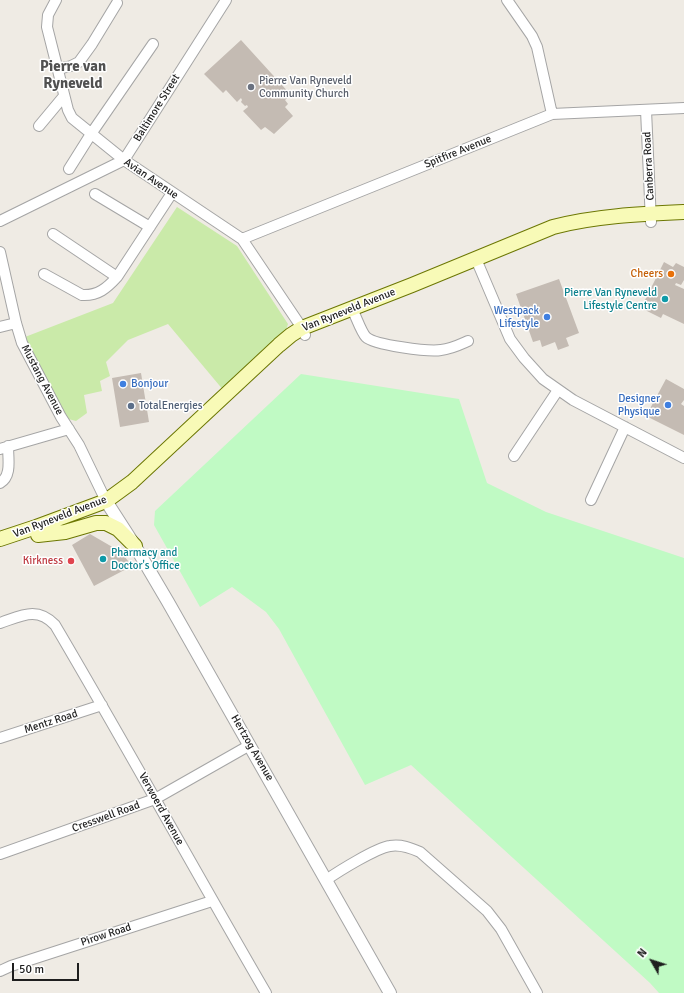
<!DOCTYPE html>
<style>
body{margin:0}
#map{position:relative;width:684px;height:993px;overflow:hidden;background:#efebe4;font-family:Signika,sans-serif}
canvas{display:block}
.north{position:absolute;left:632px;top:941px;width:40px;height:40px;-webkit-text-stroke:3px #fff;paint-order:stroke;rotate:309deg;font-size:11px;font-weight:700;line-height:16px;text-align:center;color:#1e1e1e}
.north::after{content:'';display:block;margin:auto;width:14px;height:18px;background:#1e1e1e;clip-path:polygon(50% 0,100% 100%,50% 72%,0 100%)}
.scale{position:absolute;left:12px;top:963px;width:67px;height:18px;box-sizing:border-box;border:2px solid #1e1e1e;border-top:0;padding-left:5px;font-size:12px;line-height:14px;white-space:nowrap;color:#1e1e1e;-webkit-text-stroke:3px #fff;paint-order:stroke}
</style>
<div id="map">
<canvas width="684" height="993"></canvas>
<div class="north">N</div>
<div class="scale">50 m</div>
</div>
<script>
const ctx = document.querySelector('canvas').getContext('2d');
ctx.lineJoin = 'round';
function paint(path, color) { ctx.fillStyle = color; ctx.fill(path, 'evenodd'); }
function trace(path, color, width, dash) { ctx.strokeStyle = color; ctx.lineWidth = width; ctx.lineCap = dash ? 'butt' : 'round'; ctx.setLineDash(dash || []); ctx.stroke(path); }
function label(font, color, halo, rows, align = 'center') {
  ctx.font = font + ' Signika,sans-serif'; ctx.lineWidth = 3; ctx.setLineDash([]); ctx.textBaseline = 'middle'; ctx.strokeStyle = halo; ctx.fillStyle = color; for (const [text, x, y, turn = 0] of rows) {
    ctx.save(); ctx.translate(x, y); ctx.rotate((+turn || 0) * Math.PI / 180); ctx.textAlign = isNaN(turn) ? turn : align; if (halo) ctx.strokeText(text, 0, 0); ctx.fillText(text, 0, 0); ctx.restore();
  }
}
paint(new Path2D(`
 M 177,207 L 237,246 L 288,324 L 283,340 L 224,391 L 168,324 L 128,340 L 106,362 L 110,376 L 100,381 L 102,391 L 84,395 L 87,413 L 76,421 L 61,417 L 25,337 L 113,303 Z`), '#caeaa9');
paint(new Path2D(`
 M 301,374 L 459,399 L 487,483 L 546,512 L 684,558 L 684,993 L 659,993 L 650,983 L 411,765 L 365,785 L 279,629 L 266,612 L 232,587 L 200,607 L 154,525 L 155,511 Z`), '#c0fac4');
paint(new Path2D(`
 M 241,40 L 291,95 L 285,100 L 288,104 L 285,107 L 293,116 L 274,134 L 265,127 L 261,130 L 243,111 L 248,107 L 247,105 L 245,106 L 241,102 L 242,100 L 241,98 L 237,102 L 226,90 L 223,93 L 204,74 Z
 M 664,262 L 673,267 L 676,263 L 684,267 L 684,280 L 681,285 L 676,283 L 675,285 L 684,289 L 684,324 L 663,314 L 661,318 L 641,308 Z
 M 559,279 L 579,333 L 566,338 L 569,346 L 558,350 L 555,342 L 542,347 L 540,340 L 533,342 L 516,294 Z
 M 141,373 L 149,422 L 120,427 L 112,378 Z
 M 666,379 L 684,389 L 684,400 L 681,404 L 684,406 L 684,435 L 646,416 Z
 M 90,534 L 121,552 L 132,566 L 94,586 L 72,545 Z`), '#c4bbb3');
const minor = new Path2D(`
 M 56,0 L 48,15 L 47,27 L 68,110 L 72,118 L 124,160 L 242,239 L 302,328 L 305,335
 M 507,0 L 532,36 L 537,47 L 552,114
 M 58,69 L 71,66 L 79,62 L 92,44 L 117,3
 M 646,110 L 651,222
 M 39,126 L 64,96
 M 69,169 L 91,134 L 153,44
 M 95,194 L 150,227
 M 0,221 L 124,160 L 226,0
 M 53,234 L 117,277
 M 242,239 L 552,114 L 684,108
 M 0,252 L 16,323 L 22,343 L 61,417 L 79,445 L 106,501
 M 476,259 L 510,339 L 524,358 L 543,379 L 573,400 L 684,458
 M 44,274 L 82,295 C 98,296 107,288 117,277 L 172,193
 M 352,309 C 356,316 361,332 366,337 C 374,345 429,352 441,350 C 451,349 459,345 468,341
 M 0,327 L 16,323
 M 0,449 L 69,429
 M 514,456 L 558,390
 M 0,483 C 12,476 8,459 8,446
 M 591,500 L 625,427
 M 0,623 C 21,616 37,606 55,625 C 127,747 195,871 266,993
 M 0,738 L 102,705
 M 0,854 L 155,799 L 250,745
 M 326,880 C 339,871 376,848 390,846 C 401,844 411,848 420,852 L 487,911 L 501,929 L 537,993
 M 0,971 L 11,966 L 212,901`);
const tertiary = new Path2D(`
 M 106,501 L 135,546 L 168,602 L 390,993`);
const secondary = new Path2D(`
 M 38,535 L 65,532 L 96,523 L 106,523 L 118,529 L 135,546
 M 0,539 L 36,527 L 106,501 L 132,482 L 279,345 L 291,335 L 302,328 L 412,285 L 553,227 C 595,216 640,214 684,212`);
trace(minor, '#a5a5a5', 12);
trace(tertiary, '#a5a5a5', 14);
trace(secondary, '#6c7703', 16);
trace(minor, '#fff', 10);
trace(tertiary, '#fff', 12);
trace(secondary, '#f8fab7', 14);
for (const [x, y, r, color] of [
 [251,87,4,"#6b7280"],
 [671,274,4,"#e8710a"],
 [665,299,4,"#0f9aa8"],
 [547,317,4,"#3f7fe0"],
 [123,384,4,"#3f7fe0"],
 [668,405,4,"#3f7fe0"],
 [131,406,4,"#5c6f8a"],
 [103,559,4,"#0f9aa8"],
 [71,561,4,"#e0444e"]
]) { const dot = new Path2D(); dot.arc(x, y, r, 0, 2 * Math.PI); ctx.fillStyle = color; ctx.fill(dot); trace(dot, '#fff', 1.5); }
label('11px', '#5b616d', '#fff', [
 ["Pierre Van Ryneveld",259,81],
 ["Community Church",259,94]
], 'left');
label('11px', '#1e1e1e', '#fff', [
 ["Baltimore Street",157,108,-58],
 ["Spitfire Avenue",458,152,-22],
 ["Canberra Road",649,166,-93],
 ["Avian Avenue",151,179,34],
 ["Van Ryneveld Avenue",349,310,-22],
 ["Mustang Avenue",42,380,62],
 ["Van Ryneveld Avenue",60,517,-21],
 ["Mentz Road",51,722,-18],
 ["Hertzog Avenue",252,748,60],
 ["Verwoerd Avenue",161,809,61],
 ["Cresswell Road",106,817,-20],
 ["Pirow Road",106,935,-18]
]);
label('11px', '#c56008', '#fff', [
 ["Cheers",663,274]
], 'right');
label('11px', '#0d838f', '#fff', [
 ["Pierre Van Ryneveld",657,293],
 ["Lifestyle Centre",657,306],
 ["Pharmacy and",111,553,"left"],
 ["Doctor's Office",111,566,"left"]
], 'right');
label('11px', '#366cbe', '#fff', [
 ["Westpack",539,311],
 ["Lifestyle",539,324],
 ["Bonjour",131,384,"left"],
 ["Designer",660,399],
 ["Physique",660,412]
], 'right');
label('11px', '#4e5e75', '#fff', [
 ["TotalEnergies",139,406]
], 'left');
label('11px', '#be3a42', '#fff', [
 ["Kirkness",63,561]
], 'right');
label('bold 15px', '#515151', '#fff', [
 ["Pierre van",73,67],
 ["Ryneveld",73,84]
]);
</script>
